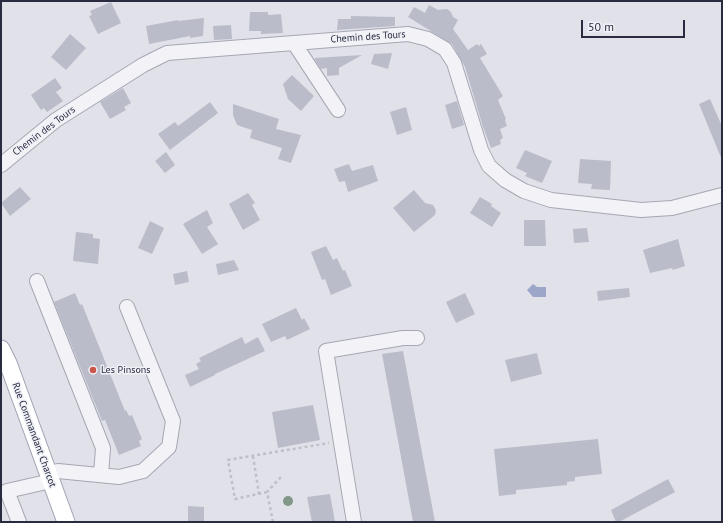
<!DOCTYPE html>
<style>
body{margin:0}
#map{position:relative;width:723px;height:523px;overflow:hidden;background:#e0e1e9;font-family:"PT Sans",sans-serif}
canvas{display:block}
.frame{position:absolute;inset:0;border:2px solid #292c40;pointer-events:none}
.scale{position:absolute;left:581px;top:20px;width:104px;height:18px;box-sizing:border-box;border:2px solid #292c40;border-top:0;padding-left:5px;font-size:12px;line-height:14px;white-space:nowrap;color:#292c40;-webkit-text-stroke:3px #f0f1f6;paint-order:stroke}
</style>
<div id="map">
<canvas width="723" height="523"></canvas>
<div class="frame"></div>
<div class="scale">50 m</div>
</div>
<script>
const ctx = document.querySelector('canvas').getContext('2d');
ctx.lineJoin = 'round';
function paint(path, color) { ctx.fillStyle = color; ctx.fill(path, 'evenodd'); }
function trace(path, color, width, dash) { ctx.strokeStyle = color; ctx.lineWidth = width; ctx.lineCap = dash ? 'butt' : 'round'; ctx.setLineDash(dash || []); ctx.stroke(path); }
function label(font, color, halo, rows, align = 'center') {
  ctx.font = font + ' "PT Sans",sans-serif'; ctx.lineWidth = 3; ctx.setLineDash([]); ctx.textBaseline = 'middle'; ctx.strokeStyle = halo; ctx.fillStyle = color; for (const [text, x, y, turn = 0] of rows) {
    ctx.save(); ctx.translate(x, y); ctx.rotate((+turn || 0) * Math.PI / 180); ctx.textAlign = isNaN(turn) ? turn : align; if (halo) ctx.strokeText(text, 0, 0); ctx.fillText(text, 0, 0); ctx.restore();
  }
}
paint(new Path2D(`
 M 533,284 L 537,287 L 546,287 L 546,297 L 533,297 L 527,290 Z`), '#9ca6c8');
paint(new Path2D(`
 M 111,2 L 121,23 L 98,34 L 89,16 L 92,15 L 90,11 Z
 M 429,5 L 438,10 L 447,9 L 451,12 L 453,17 L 458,20 L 453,29 L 468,50 L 477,44 L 479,46 L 481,44 L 487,54 L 480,58 L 503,96 L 498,100 L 506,119 L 505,120 L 507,126 L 500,129 L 503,138 L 500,140 L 501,144 L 491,148 L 483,127 L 465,67 L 452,44 L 408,17 L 414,7 L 425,13 Z
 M 250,12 L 268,12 L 268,15 L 281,14 L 283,33 L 261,34 L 261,31 L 249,31 Z
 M 351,16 L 395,17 L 395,26 L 337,30 L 338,19 L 351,19 Z
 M 204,18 L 203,36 L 190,38 L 190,36 L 149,44 L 146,26 L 178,20 L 178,21 Z
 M 231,25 L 232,39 L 214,40 L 213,26 Z
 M 70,34 L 86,48 L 66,70 L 51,57 Z
 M 392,53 L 388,69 L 371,64 L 374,54 Z
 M 362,55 L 339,68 L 339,75 L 327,76 L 327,68 L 321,69 L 315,60 L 315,58 Z
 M 292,75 L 314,96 L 301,111 L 288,99 L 283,84 Z
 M 55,78 L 62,88 L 56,92 L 63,101 L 47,112 L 44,108 L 41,110 L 31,95 Z
 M 123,88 L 131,103 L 124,107 L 126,110 L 110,119 L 100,102 Z
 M 710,99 L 722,126 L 722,160 L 699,104 Z
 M 457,101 L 464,125 L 452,129 L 445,105 Z
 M 210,102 L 218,113 L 170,150 L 158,134 L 175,122 L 178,126 Z
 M 233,104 L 279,119 L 276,129 L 301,135 L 291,163 L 278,159 L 282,148 L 250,138 L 252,130 L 237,125 L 233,115 Z
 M 406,107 L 412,130 L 397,135 L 390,112 Z
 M 525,150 L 552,161 L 542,183 L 525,176 L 527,173 L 516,168 Z
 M 166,152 L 175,165 L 165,173 L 155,161 Z
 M 580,159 L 611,161 L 610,190 L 591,189 L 592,184 L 578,183 Z
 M 349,164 L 352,171 L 373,165 L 378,181 L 348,192 L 345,181 L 339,182 L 334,169 Z
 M 20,187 L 31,199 L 10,216 L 1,203 Z
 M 414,190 L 425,203 L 433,205 L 436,210 L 435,215 L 414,232 L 393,208 Z
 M 248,193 L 255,203 L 252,205 L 260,220 L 243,230 L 229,204 Z
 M 480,197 L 492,204 L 491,206 L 501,213 L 492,227 L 470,213 Z
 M 207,210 L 213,223 L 207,227 L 218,244 L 202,254 L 183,224 Z
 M 524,220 L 545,220 L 546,246 L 524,246 Z
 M 150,221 L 164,228 L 152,254 L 138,248 Z
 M 587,228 L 589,242 L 574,243 L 573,229 Z
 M 76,232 L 93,234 L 93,238 L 100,239 L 98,264 L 73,261 Z
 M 678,239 L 685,266 L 673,270 L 672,268 L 650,273 L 643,250 Z
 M 326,246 L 333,260 L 337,258 L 343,271 L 345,270 L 352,286 L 331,295 L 325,279 L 322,280 L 311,252 Z
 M 234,260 L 239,270 L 218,275 L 216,264 Z
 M 187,271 L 189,282 L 175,285 L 173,274 Z
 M 629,288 L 630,297 L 598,301 L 597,291 Z
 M 75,293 L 80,305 L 82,304 L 125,411 L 126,410 L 129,416 L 132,415 L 142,439 L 139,441 L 141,446 L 119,455 L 105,420 L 102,421 L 54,302 Z
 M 465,293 L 475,314 L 456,323 L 446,302 Z
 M 296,308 L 302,320 L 304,318 L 310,329 L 287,340 L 285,336 L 271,342 L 262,324 Z
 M 242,337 L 245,344 L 258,337 L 265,351 L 215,374 L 215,375 L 190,387 L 185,375 L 199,369 L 196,364 L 201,361 L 199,358 Z
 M 403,351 L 435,522 L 413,522 L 382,354 Z
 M 537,353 L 542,374 L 511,382 L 505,360 Z
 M 313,405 L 320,440 L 278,448 L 272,412 Z
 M 598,439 L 602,474 L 575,477 L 575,481 L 567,482 L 567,485 L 516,490 L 516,494 L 499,496 L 494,449 Z
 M 668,479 L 675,492 L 619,522 L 616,522 L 611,510 Z
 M 330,494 L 335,522 L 312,522 L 307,497 Z
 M 188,506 L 204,507 L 204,522 L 188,522 Z`), '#bbbcc9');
const minor = new Path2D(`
 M 294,43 L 338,110
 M 1,165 L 56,120 L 143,65 L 167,53 L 408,34 L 428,39 L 445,49 L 454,63 L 481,150 L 489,166 L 505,180 L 524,191 L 551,200 L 641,210 L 672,208 L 722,195
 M 37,281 L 103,448 L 101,475
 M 49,474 L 58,471 L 119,477 L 143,471 L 169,447 L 173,421 L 127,307
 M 19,522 L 7,491 L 51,481
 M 354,522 L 326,351 L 403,338 L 417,338`);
const major = new Path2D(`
 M 1,349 L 8,363 L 66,522`);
trace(minor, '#a5a7b3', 16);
trace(major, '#a0a3b4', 19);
trace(new Path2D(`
 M 253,456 L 259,494
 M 267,492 L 235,499 L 228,460 L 329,443
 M 273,522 L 267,492 L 281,477`), '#bebfc7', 2.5, [3, 3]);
trace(minor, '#f3f3f7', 14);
trace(major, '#fff', 17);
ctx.fillStyle = '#839788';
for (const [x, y] of [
 [288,501]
]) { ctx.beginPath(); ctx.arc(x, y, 5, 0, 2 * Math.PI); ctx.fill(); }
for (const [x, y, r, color] of [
 [93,370,4,"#cb5548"]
]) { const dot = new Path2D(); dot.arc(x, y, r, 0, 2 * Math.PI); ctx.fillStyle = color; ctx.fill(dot); trace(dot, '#f0f1f6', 1.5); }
label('10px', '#292c40', '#f0f1f6', [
 ["Chemin des Tours",368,37,-4],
 ["Chemin des Tours",44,131,-37],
 ["Rue Commandant Charcot",34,435,70]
]);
label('10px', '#292c40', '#f0f1f6', [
 ["Les Pinsons",101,370]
], 'left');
</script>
